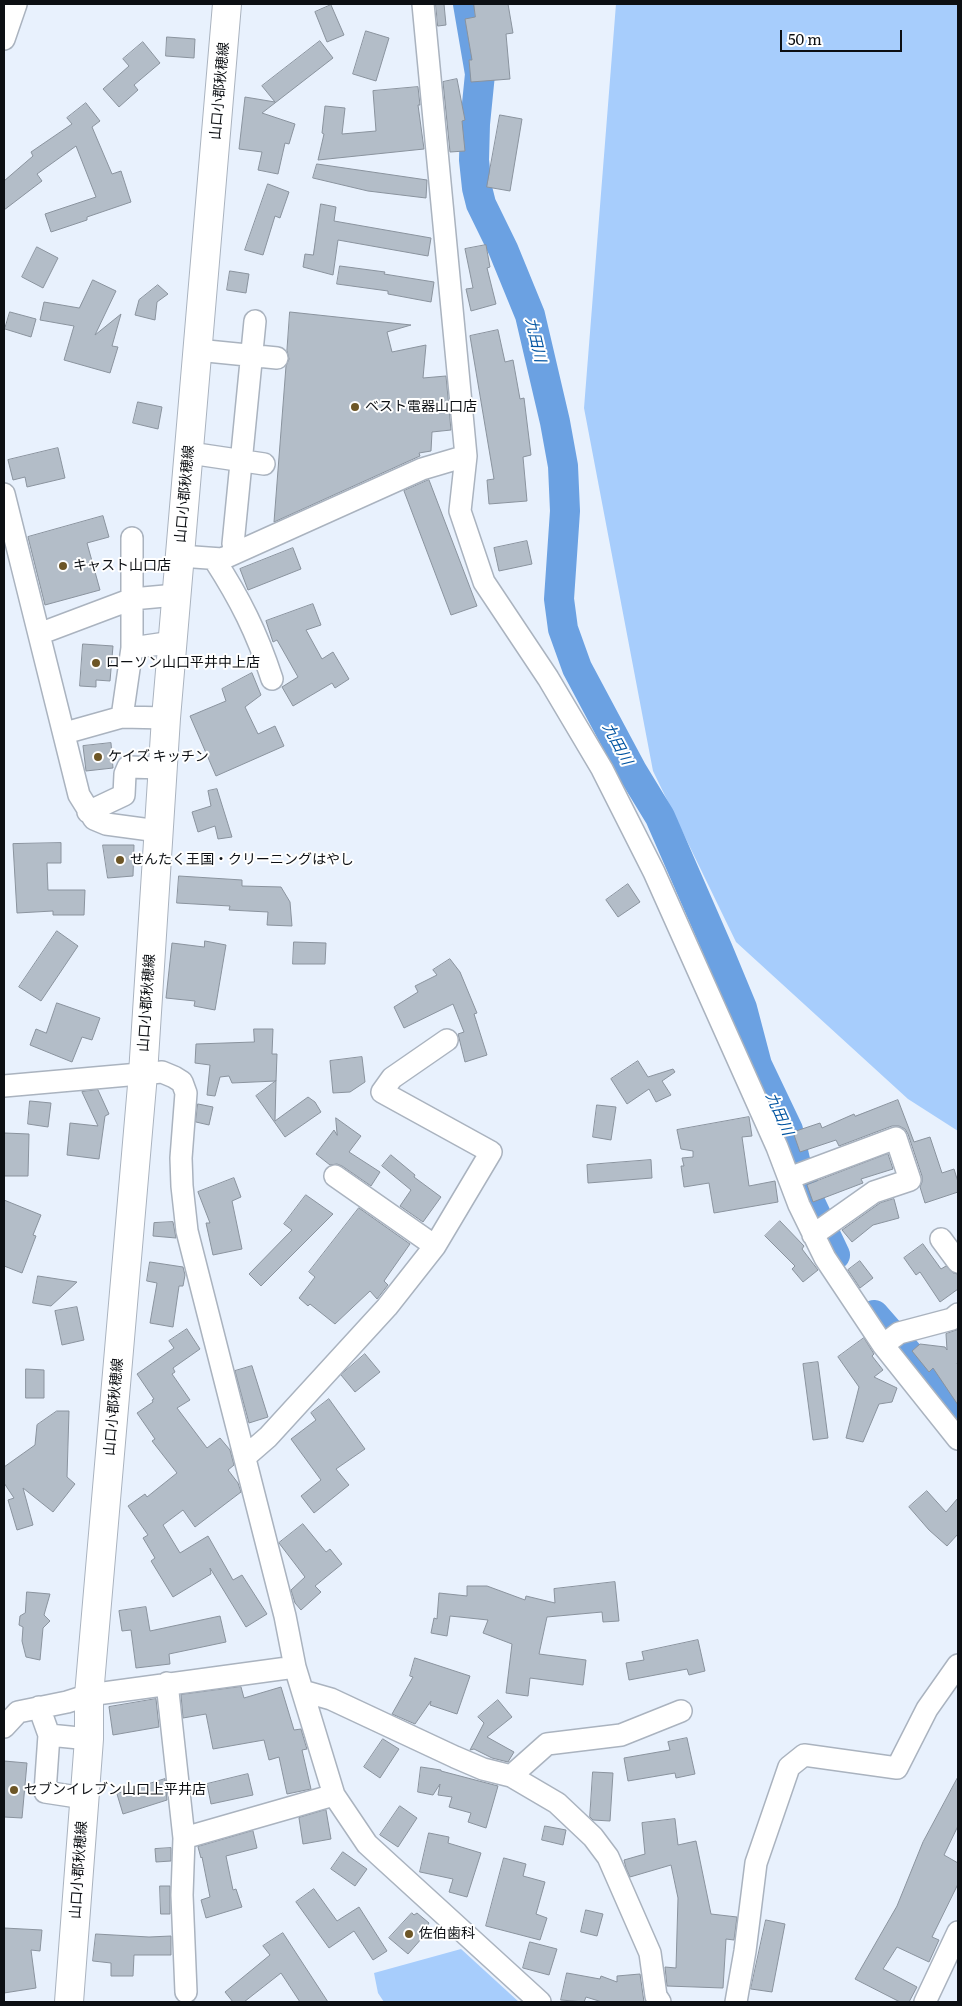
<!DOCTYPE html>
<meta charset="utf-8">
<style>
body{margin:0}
#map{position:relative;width:962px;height:2006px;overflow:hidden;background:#e8f1fd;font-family:Literata,serif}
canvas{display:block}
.frame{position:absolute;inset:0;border:5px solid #0c0f13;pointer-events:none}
.scale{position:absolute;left:780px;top:30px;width:122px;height:22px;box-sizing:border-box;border:2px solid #0c0f13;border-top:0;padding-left:6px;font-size:15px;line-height:18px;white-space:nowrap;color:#0c0f13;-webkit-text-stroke:4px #fff;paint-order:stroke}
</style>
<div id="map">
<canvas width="962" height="2006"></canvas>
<div class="frame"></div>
<div class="scale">50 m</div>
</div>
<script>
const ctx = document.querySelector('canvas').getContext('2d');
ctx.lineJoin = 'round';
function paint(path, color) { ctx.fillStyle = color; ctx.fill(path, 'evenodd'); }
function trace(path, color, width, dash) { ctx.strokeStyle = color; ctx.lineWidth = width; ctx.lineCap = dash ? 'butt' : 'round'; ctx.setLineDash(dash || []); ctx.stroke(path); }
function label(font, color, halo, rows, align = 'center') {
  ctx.font = font + ' Literata,"Noto Sans JP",serif'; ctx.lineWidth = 4; ctx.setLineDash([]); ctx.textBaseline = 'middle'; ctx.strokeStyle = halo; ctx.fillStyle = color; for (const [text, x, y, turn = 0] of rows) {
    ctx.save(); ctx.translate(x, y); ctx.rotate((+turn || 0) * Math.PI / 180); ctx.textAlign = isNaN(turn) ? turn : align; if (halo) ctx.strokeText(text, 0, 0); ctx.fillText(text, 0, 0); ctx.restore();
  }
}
paint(new Path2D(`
 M 616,4 L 958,4 L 958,1131 L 908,1099 L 736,942 L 653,771 L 584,408 Z
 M 461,1949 L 519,2002 L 384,2002 L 378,1993 L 374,1973 Z`), '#a7cdfc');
trace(new Path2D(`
 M 468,4 L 480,74 L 475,124 L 474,160 L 477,188 L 481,204 L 503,249 L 530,315 L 555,422 L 563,466 L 565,511 L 559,599 L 563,629 L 577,668 L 632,771 L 660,817 L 718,950 L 742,1008 L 757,1065 L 788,1130 L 795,1160 L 808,1198 L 835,1255
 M 874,1315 L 930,1379 L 945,1408 L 958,1427`), '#6ba1e2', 30);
const building = new Path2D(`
 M 436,4 L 444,4 L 446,25 L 438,26 Z
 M 474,4 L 508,4 L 513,33 L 506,34 L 510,79 L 471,82 L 469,60 L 472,60 L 465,19 L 475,17 Z
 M 331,5 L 344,35 L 327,42 L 315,12 Z
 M 366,31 L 389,38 L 376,81 L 353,74 Z
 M 167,37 L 195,39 L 194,58 L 166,56 Z
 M 320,41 L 333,58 L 262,113 L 295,124 L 289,144 L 285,143 L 278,174 L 258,170 L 262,152 L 239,149 L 245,97 L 275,102 L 262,86 Z
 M 143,42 L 160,63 L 134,85 L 138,90 L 119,107 L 103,89 L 129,66 L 123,59 Z
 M 457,79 L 465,120 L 462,121 L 465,151 L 450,152 L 443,82 Z
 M 418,87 L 420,105 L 418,105 L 424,149 L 318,160 L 324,134 L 322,133 L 325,106 L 345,108 L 342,134 L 376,131 L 373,91 Z
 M 86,103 L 100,121 L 92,127 L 112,174 L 121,171 L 131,202 L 87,217 L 87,220 L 51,232 L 45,214 L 96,197 L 76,146 L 37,174 L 42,181 L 4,210 L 4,181 L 33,156 L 31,152 L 72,124 L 67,118 Z
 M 500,115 L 522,119 L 510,191 L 487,187 Z
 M 317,164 L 427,180 L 426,198 L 368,191 L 313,178 Z
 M 268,184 L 289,192 L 280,218 L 275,216 L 263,255 L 245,250 Z
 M 321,204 L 336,207 L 334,221 L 431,238 L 428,256 L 338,240 L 333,275 L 303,267 L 305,254 L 313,255 Z
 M 486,245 L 490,267 L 487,268 L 496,304 L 471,311 L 466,289 L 473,288 L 465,249 Z
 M 37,247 L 58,258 L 43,288 L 22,277 Z
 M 340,266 L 385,272 L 384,274 L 434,282 L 431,302 L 388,294 L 388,291 L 337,284 Z
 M 230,271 L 249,274 L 246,293 L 227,290 Z
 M 93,280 L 116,291 L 95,335 L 121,314 L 112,346 L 118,347 L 110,373 L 64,360 L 74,326 L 40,320 L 44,302 L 79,308 Z
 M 158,285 L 168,294 L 157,302 L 155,320 L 135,315 L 139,300 Z
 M 10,312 L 36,319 L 31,337 L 5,329 Z
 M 290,312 L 411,325 L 387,332 L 392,352 L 426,345 L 423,378 L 446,376 L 451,430 L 432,432 L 431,451 L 419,453 L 420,456 L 274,522 L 286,366 L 289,359 L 287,351 Z
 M 498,330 L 505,362 L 513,360 L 520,399 L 524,398 L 531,455 L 523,457 L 527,501 L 489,504 L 487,480 L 494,479 L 470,336 Z
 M 138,402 L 162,407 L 158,429 L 133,423 Z
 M 58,448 L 65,478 L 27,487 L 25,477 L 13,480 L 8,460 Z
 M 429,480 L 477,606 L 451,615 L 404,491 Z
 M 103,516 L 109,537 L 87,543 L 100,590 L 45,605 L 28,537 Z
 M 527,541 L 532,564 L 499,571 L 494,548 Z
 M 293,548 L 301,569 L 248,590 L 240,569 Z
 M 313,604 L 321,625 L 306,630 L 322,659 L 333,652 L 349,679 L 335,688 L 332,683 L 293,706 L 282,687 L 298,677 L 277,640 L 273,642 L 266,621 Z
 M 83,644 L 113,646 L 110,681 L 96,680 L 96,687 L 80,686 Z
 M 252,673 L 261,695 L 245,707 L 258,734 L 275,726 L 284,746 L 216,776 L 190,716 L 226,701 L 222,689 Z
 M 111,743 L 113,768 L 86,771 L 83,746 Z
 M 217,789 L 232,837 L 218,839 L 215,826 L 198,832 L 192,812 L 211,806 L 208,791 Z
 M 61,843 L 61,863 L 47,863 L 48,890 L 85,890 L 84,915 L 53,915 L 53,911 L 17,913 L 13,844 Z
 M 103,845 L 134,845 L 133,876 L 108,878 Z
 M 179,876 L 242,880 L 242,886 L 281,887 L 290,902 L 292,926 L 267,925 L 268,912 L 229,910 L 230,906 L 177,903 Z
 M 628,884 L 640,902 L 618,917 L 606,900 Z
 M 57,931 L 78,946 L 41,1001 L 19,987 Z
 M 205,941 L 226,945 L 215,1010 L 194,1006 L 195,1001 L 166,998 L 172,943 L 204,947 Z
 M 294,942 L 326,943 L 325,964 L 293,964 Z
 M 450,959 L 460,972 L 477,1013 L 474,1014 L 487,1055 L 465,1062 L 458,1034 L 464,1032 L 453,1004 L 404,1028 L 394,1007 L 418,992 L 415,986 L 437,975 L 433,970 Z
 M 57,1003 L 100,1018 L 92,1040 L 82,1037 L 72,1062 L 30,1045 L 36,1029 L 46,1033 Z
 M 254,1029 L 273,1029 L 272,1054 L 277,1054 L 276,1081 L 232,1083 L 229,1076 L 220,1077 L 215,1096 L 207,1095 L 210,1065 L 195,1063 L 196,1044 L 254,1042 Z
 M 362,1057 L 365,1082 L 350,1092 L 333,1093 L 330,1061 Z
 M 638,1061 L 648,1077 L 673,1069 L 675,1072 L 662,1081 L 671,1095 L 656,1102 L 649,1089 L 627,1104 L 611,1079 Z
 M 276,1081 L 275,1121 L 308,1097 L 315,1102 L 321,1112 L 285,1137 L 256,1096 Z
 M 98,1090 L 109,1114 L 105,1116 L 99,1159 L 67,1155 L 70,1123 L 98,1126 L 82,1092 Z
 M 898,1100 L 914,1142 L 930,1137 L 942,1173 L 954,1169 L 958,1182 L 958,1192 L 925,1203 L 920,1187 L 922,1182 L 922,1176 L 908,1134 L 905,1129 L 899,1126 L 892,1126 L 839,1146 L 836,1140 L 800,1152 L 793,1132 L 820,1123 L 822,1128 L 854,1114 L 855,1116 Z
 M 30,1101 L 51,1103 L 48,1127 L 28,1124 Z
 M 198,1104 L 213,1107 L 209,1125 L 196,1122 Z
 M 597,1105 L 616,1107 L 611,1140 L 593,1137 Z
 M 749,1117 L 752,1136 L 742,1137 L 749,1186 L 775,1181 L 778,1202 L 714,1213 L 709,1183 L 684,1187 L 681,1166 L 684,1166 L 682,1158 L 693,1157 L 693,1151 L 681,1149 L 677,1130 Z
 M 336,1118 L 361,1136 L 349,1152 L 380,1172 L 371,1186 L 342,1166 L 337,1164 L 330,1165 L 316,1154 L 334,1130 L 337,1135 Z
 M 4,1133 L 29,1134 L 28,1176 L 4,1176 Z
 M 888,1154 L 893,1169 L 861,1179 L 863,1183 L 813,1202 L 807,1185 Z
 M 391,1155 L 415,1175 L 414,1177 L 441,1197 L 423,1222 L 400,1206 L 411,1190 L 382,1166 Z
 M 651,1160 L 652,1178 L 588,1183 L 587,1165 Z
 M 234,1178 L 241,1197 L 232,1201 L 242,1249 L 213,1255 L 206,1223 L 210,1223 L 198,1192 Z
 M 306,1195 L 333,1214 L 261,1286 L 249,1274 L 292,1230 L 284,1224 Z
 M 894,1199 L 899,1218 L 873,1225 L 852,1242 L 842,1230 L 880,1203 Z
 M 4,1200 L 41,1215 L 33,1235 L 36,1236 L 22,1273 L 4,1266 Z
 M 359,1208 L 410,1244 L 384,1281 L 388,1285 L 377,1299 L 370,1291 L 335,1324 L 310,1304 L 308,1306 L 299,1298 L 315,1277 L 309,1272 Z
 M 780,1221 L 804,1246 L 802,1249 L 818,1270 L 803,1282 L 792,1269 L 795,1266 L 765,1236 Z
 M 173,1222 L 176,1238 L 153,1236 L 154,1223 Z
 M 923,1244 L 941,1269 L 946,1266 L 953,1273 L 958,1274 L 958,1289 L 940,1302 L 920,1272 L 916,1275 L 904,1258 Z
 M 860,1261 L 873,1278 L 860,1288 L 848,1270 Z
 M 150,1262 L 183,1267 L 185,1275 L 183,1286 L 179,1286 L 173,1327 L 150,1323 L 157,1283 L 147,1281 Z
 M 38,1276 L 77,1282 L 51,1306 L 33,1303 Z
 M 77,1307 L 84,1340 L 62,1345 L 55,1311 Z
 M 187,1329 L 200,1349 L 173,1368 L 175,1372 L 172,1374 L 190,1400 L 177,1408 L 207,1448 L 220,1438 L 230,1450 L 234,1465 L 228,1470 L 238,1483 L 241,1492 L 195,1527 L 183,1510 L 163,1525 L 180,1553 L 208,1536 L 233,1580 L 242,1575 L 267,1614 L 246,1627 L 210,1568 L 211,1574 L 173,1597 L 151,1561 L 155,1558 L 143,1538 L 148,1535 L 128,1506 L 145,1494 L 147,1497 L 177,1473 L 152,1441 L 155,1439 L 137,1413 L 153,1402 L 152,1400 L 154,1399 L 137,1374 L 174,1348 L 169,1341 Z
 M 958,1330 L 958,1363 L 957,1363 L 958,1366 L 958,1405 L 933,1368 L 929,1372 L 912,1351 L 920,1344 L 945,1347 L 947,1350 L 946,1334 Z
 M 864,1338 L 874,1354 L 872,1356 L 883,1370 L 874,1377 L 897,1388 L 892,1402 L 879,1404 L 863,1442 L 846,1438 L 859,1387 L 838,1357 Z
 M 365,1354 L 380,1372 L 355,1392 L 341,1375 Z
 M 818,1362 L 828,1438 L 813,1440 L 803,1364 Z
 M 252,1366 L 268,1417 L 249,1423 L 235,1371 Z
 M 26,1369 L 44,1370 L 44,1398 L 26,1398 Z
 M 329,1399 L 365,1449 L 336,1469 L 349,1485 L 314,1513 L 301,1496 L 321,1480 L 291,1439 L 316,1420 L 311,1413 Z
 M 57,1411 L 69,1411 L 67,1477 L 75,1484 L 53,1512 L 23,1488 L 33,1525 L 17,1530 L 8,1500 L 14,1498 L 4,1483 L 4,1467 L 35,1445 L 37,1425 Z
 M 927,1491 L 946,1512 L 958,1498 L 958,1534 L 947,1546 L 929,1530 L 909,1507 Z
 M 303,1524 L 326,1552 L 330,1549 L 342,1564 L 315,1586 L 321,1592 L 301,1610 L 295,1603 L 291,1590 L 305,1577 L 279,1543 Z
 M 615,1582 L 619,1621 L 603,1622 L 602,1612 L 547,1617 L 539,1654 L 586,1660 L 583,1685 L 530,1678 L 528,1696 L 506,1693 L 512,1644 L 483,1633 L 488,1620 L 450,1616 L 447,1636 L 431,1633 L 434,1618 L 437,1619 L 439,1593 L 467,1596 L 467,1586 L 487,1586 L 525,1600 L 526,1596 L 555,1603 L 554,1589 Z
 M 27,1592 L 50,1594 L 44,1615 L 50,1621 L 43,1628 L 40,1660 L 26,1657 L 22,1641 L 23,1627 L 19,1625 L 20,1616 L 25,1613 Z
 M 146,1607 L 150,1631 L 220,1616 L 226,1642 L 169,1654 L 170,1664 L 136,1668 L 131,1630 L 122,1631 L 119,1611 Z
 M 698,1640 L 705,1671 L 689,1675 L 687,1669 L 629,1680 L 626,1663 L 644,1660 L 642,1652 Z
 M 415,1658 L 470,1676 L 457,1714 L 430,1705 L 431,1701 L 415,1724 L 392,1714 L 413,1677 L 410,1676 Z
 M 241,1687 L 244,1698 L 281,1687 L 294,1730 L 301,1729 L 306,1746 L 307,1749 L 302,1750 L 311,1789 L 287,1794 L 279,1757 L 269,1760 L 264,1740 L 213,1749 L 206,1714 L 183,1718 L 181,1695 Z
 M 156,1699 L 159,1727 L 113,1735 L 109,1707 Z
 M 498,1700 L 512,1717 L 487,1737 L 514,1752 L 508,1762 L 492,1758 L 474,1749 L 470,1750 L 484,1723 L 478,1717 Z
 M 687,1738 L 695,1774 L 676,1778 L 675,1773 L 628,1781 L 624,1758 L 670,1750 L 668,1742 Z
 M 383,1739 L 399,1749 L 380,1778 L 364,1767 Z
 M 4,1761 L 27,1763 L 22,1818 L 4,1817 Z
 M 421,1767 L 441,1770 L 441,1771 L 498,1786 L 486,1828 L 468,1822 L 471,1813 L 449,1807 L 452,1797 L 438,1795 L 440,1784 L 433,1795 L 418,1792 Z
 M 593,1772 L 613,1773 L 610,1821 L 593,1820 L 590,1817 Z
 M 248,1774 L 253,1795 L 211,1804 L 207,1784 Z
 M 958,1777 L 958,1826 L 944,1855 L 958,1863 L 958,1884 L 932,1937 L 939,1940 L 929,1962 L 897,1947 L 883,1969 L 917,1987 L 909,2002 L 900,2002 L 855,1979 L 897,1906 L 923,1842 Z
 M 165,1779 L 167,1800 L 123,1814 L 117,1794 Z
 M 400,1806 L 417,1818 L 398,1847 L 380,1835 Z
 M 326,1810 L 331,1839 L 303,1844 L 299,1818 Z
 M 675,1819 L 678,1845 L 696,1841 L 711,1914 L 737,1917 L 734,1940 L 726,1939 L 723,1988 L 667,1986 L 665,1967 L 676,1968 L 678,1898 L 671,1865 L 630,1877 L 626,1868 L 624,1860 L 645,1854 L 642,1823 Z
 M 545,1826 L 566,1830 L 563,1845 L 542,1840 Z
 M 253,1831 L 257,1848 L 226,1856 L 233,1890 L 236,1889 L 242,1907 L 206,1918 L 201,1900 L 210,1897 L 202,1857 L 201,1858 L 198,1847 Z
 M 429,1833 L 449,1837 L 448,1843 L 481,1853 L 467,1897 L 449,1892 L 453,1879 L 420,1872 Z
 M 171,1848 L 171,1861 L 156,1862 L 155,1849 Z
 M 343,1852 L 367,1869 L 355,1886 L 331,1869 Z
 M 504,1858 L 526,1864 L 523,1876 L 545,1882 L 536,1914 L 547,1918 L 540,1940 L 486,1926 Z
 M 160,1886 L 170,1886 L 170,1914 L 161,1914 Z
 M 314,1889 L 337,1921 L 359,1907 L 387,1951 L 373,1960 L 354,1931 L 329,1948 L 296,1902 Z
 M 586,1910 L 603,1914 L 597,1936 L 581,1932 Z
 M 412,1913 L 414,1915 L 417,1913 L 429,1923 L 426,1928 L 429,1930 L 408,1954 L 389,1938 Z
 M 766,1920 L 785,1924 L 772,1992 L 751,1989 Z
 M 4,1928 L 42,1930 L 40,1951 L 31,1950 L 36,1988 L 4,1993 Z
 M 283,1933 L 328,2002 L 300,2002 L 281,1973 L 244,2002 L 233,2002 L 225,1992 L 270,1955 L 263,1946 Z
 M 96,1934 L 149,1937 L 171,1936 L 171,1955 L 134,1955 L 133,1976 L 111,1976 L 111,1963 L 93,1961 Z
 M 530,1942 L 557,1949 L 549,1975 L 523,1968 Z
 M 567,1973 L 600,1979 L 601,1976 L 617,1982 L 617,1976 L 640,1974 L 644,2002 L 602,2002 L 586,1997 L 584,2002 L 561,2000 Z`);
paint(building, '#b3bdc8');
trace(building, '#8a939e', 1);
const minor = new Path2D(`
 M 423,4 L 466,456 L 460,511 L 484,582 L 548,678 L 602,769 L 654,872 L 777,1147 L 799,1205 L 825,1258 L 883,1345 L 958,1439
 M 4,39 L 16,4
 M 197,350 L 277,358
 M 190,453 L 264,464
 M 4,494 L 79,795 L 94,819 L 106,824 L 158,831
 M 132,538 L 132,648
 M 233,544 L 255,321
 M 180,556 L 222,559 L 422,469 L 466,456
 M 214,559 C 240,599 257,633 272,679
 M 39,634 L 132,599 L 176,595
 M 122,717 L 132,648 L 173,642
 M 65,733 L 122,717 L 166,718
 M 88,812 L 124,795 L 125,774 L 128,767 L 163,768
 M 4,1086 L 162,1072 L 174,1077 L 182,1082 L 186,1093 L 181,1158 L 182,1186 L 187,1231 L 285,1616 L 295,1667 L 334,1795 L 367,1844 L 540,2002
 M 335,1176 L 435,1246
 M 789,1178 L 896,1138 L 910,1180 L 874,1192 L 813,1235
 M 941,1239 L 958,1262
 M 883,1345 L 899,1333 L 952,1319 L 958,1314
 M 245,1457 L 268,1437 L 387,1307 L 435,1246 L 491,1152 L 382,1092 L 392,1078 L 447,1040
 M 167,1683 L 184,1838 L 334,1795
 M 303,1691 L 331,1699 L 455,1757 L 483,1769 L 511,1776 L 557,1803 L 593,1837 L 608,1857 L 650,1953 L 656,1996 L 660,2002
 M 39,1707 L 49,1735 L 45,1792 L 84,1798
 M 4,1727 L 18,1712 L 67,1702 L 89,1695 L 295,1667
 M 49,1735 L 89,1739
 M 511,1776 L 547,1744 L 621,1735 L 681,1711
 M 184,1838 L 182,1895 L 186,1992
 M 736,2002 L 745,1951 L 756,1863 L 789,1767 L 804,1755 L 897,1768 L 927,1709 L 958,1665
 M 925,2002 L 958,1932`);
const major = new Path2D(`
 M 69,2002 L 89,1739 L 89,1695 L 143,1074 L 166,718 L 227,4`);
trace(minor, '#aab3bf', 24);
trace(major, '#aab3bf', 30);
trace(minor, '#fff', 21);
trace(major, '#fff', 28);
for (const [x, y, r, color] of [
 [355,407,5,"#6d5626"],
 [63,566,5,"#6d5626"],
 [96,663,5,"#6d5626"],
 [98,757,5,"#6d5626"],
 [120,860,5,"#6d5626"],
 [14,1790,5,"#6d5626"],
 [409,1934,5,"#6d5626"]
]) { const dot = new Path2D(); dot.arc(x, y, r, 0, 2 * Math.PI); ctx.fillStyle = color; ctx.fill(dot); trace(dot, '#fff', 2); }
label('14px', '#0c0f13', '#fff', [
 ["山口小郡秋穂線",220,91,-85],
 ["山口小郡秋穂線",185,494,-85],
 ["山口小郡秋穂線",147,1003,-86],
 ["山口小郡秋穂線",114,1407,-85],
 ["山口小郡秋穂線",79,1870,-86]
]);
label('14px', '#0c0f13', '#fff', [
 ["ベスト電器山口店",365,407],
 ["キャスト山口店",73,566],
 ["ローソン山口平井中上店",106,663],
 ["ケイズ キッチン",108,757],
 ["せんたく王国・クリーニングはやし",130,860],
 ["セブンイレブン山口上平井店",24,1790],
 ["佐伯歯科",419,1934]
], 'left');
label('italic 15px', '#0355a2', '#fff', [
 ["九田川",535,340,77],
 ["九田川",617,744,62],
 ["九田川",779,1114,66]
]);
</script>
